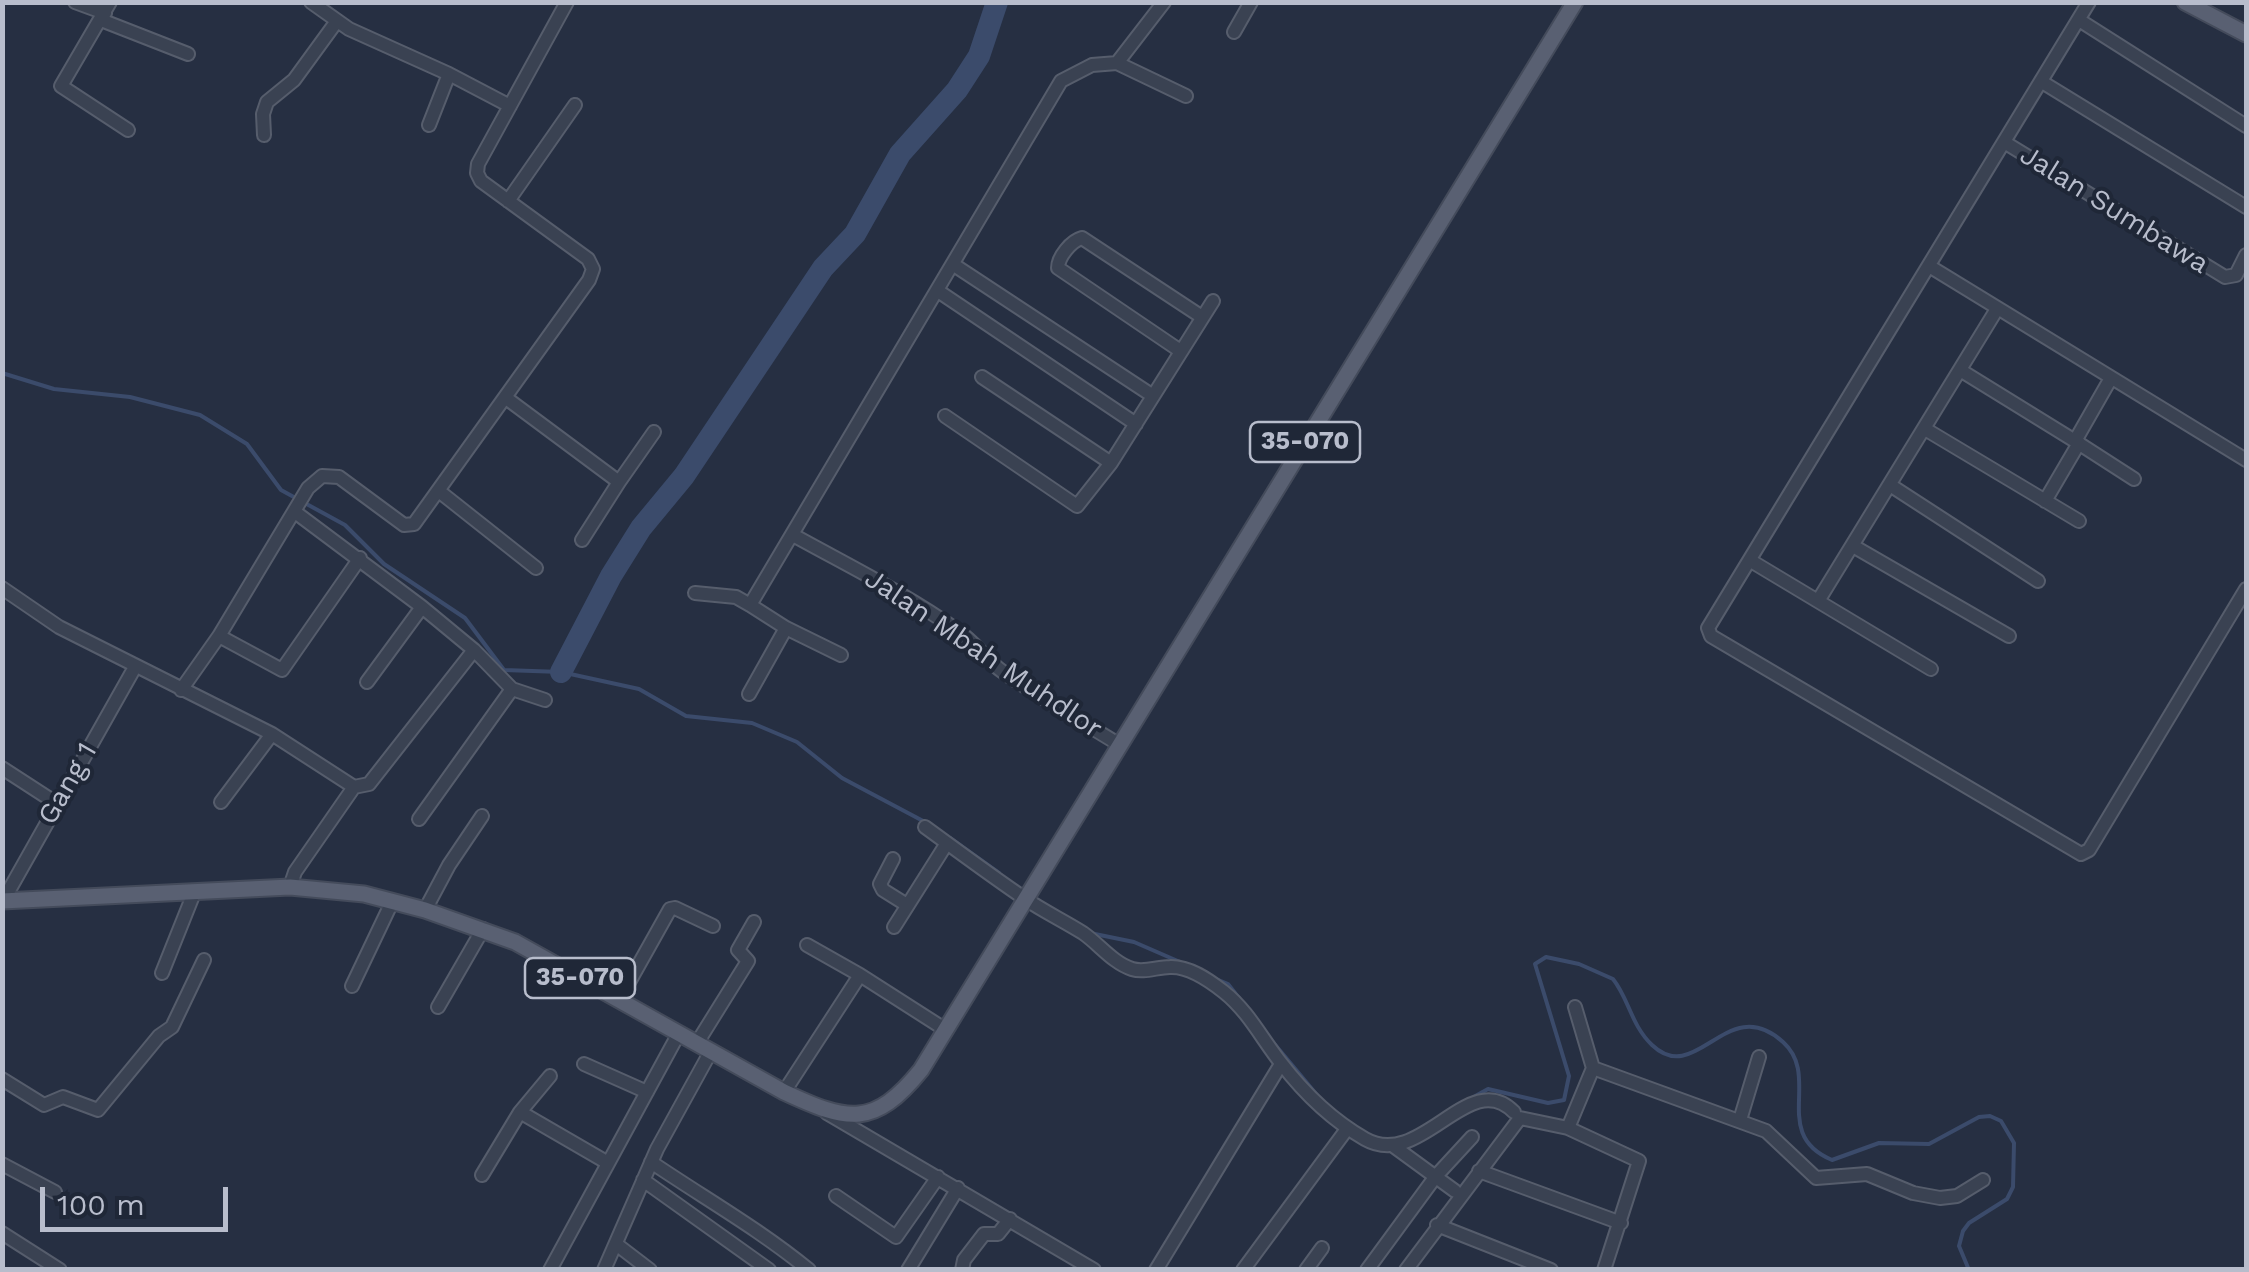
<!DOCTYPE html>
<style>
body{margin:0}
#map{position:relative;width:2249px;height:1272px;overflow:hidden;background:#262f42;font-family:"Work Sans",sans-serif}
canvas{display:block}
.frame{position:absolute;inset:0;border:5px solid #b8bdcc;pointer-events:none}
.scale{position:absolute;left:40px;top:1187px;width:188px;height:45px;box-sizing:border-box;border:5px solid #b8bdcc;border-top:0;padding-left:12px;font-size:30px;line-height:35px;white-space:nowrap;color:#b8bdcc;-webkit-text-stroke:8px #1f2737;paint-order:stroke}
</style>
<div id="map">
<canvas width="2249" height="1272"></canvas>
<div class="frame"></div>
<div class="scale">100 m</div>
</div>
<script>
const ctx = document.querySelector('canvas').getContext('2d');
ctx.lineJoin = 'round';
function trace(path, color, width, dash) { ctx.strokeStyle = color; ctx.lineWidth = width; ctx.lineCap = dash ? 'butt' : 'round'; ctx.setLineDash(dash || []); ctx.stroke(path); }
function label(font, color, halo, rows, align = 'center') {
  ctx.font = font + ' "Work Sans",sans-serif'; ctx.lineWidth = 8; ctx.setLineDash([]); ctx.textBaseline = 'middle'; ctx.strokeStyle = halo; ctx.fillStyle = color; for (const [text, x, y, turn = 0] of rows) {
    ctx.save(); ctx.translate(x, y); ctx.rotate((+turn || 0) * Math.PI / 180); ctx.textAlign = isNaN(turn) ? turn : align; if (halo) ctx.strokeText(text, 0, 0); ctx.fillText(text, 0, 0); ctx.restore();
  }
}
trace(new Path2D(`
 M 2,373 L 54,389 L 130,397 L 200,415 L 247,444 L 281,490 L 345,525 L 384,564 L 465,618 L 504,670 L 561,672 L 639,689 L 686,716 L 752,723 L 797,742 L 842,778 L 925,822
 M 950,838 L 999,873
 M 1090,933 L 1134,942 L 1180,962
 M 1216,979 L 1228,984 L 1239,998
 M 1272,1041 L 1317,1095
 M 1470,1099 L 1488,1089 L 1548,1103 L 1564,1100 L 1569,1076 L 1535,964 L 1546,957 L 1579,964 L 1613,979 C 1629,999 1631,1025 1652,1045 C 1697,1088 1727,991 1783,1042 C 1822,1077 1770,1134 1832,1160 L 1879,1143 L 1929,1144 L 1979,1117 L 1990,1116 L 2001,1121 L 2014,1143 L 2013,1187 L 2007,1199 L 1969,1223 L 1963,1231 L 1959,1246 L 1969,1270`), '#3b4b6b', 4);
trace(new Path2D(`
 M 561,672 L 611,576 L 641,528 L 684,476 L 823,268 L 855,234 L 900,154 L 957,90 L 979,56 L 997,2`), '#3b4b6b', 22);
const minor = new Path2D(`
 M 75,2 L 105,13
 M 110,2 L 61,86 L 128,130
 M 311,2 L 349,29 L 449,74 L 510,106
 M 2089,2 L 1708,628 L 1711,636 L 2081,854 L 2089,850 L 2246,589
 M 101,20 L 188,54
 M 2079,20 L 2246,126
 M 1234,32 L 1251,2
 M 1117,63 L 1186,96
 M 2042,82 L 2246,207
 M 429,125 L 449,74
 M 264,135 L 263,114 L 267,102 L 294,80 L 337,21
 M 2004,142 L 2225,277 L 2236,275 L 2246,255
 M 508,201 L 575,105
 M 954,265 L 1153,396
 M 1929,266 L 2246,460
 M 938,291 L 1136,424
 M 1179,350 L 1058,268 C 1058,257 1071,241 1082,238 L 1202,317
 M 1960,370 L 2075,441 L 2111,378
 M 982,377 L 1111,463
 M 506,398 L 619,482 L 582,540
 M 945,416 L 1077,506 L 1111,463 L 1213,301
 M 1925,429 L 2079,521
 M 2075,441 L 2134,479
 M 619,482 L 654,432
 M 1890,485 L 2038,581
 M 440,492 L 536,568
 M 2045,501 L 2079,443
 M 295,512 L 422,607 L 474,650 L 512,689 L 545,700
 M 793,535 C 849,566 906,594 958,631 C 976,643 986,660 1003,672 C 1041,698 1081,721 1120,745
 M 1853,546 L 2009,636
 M 1751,561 L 1931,669
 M 2,588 L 59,627 L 272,734 L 354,787 L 369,784 L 474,650
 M 695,593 L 736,597 L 750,605 L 1061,81 L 1092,65 L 1117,63 L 1164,2
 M 1818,601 L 1997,309
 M 750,605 L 786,628 L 841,655
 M 219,636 L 282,670 L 360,558
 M 367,682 L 422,607
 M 181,690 L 219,636 L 308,488 L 322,476 L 339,477 L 404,525 L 414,524 L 589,280 L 593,269 L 588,259 L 481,181 L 477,173 L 478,164 L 567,2
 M 749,694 L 786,628
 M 2,768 L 56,803
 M 221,802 L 272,734
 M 419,819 L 512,689
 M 925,827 C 958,851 990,875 1024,898 C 1043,911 1064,921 1083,933 C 1099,944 1113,963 1132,969 C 1144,973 1157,967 1170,967 C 1189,966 1209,980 1224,992 C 1248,1011 1262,1039 1281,1063 C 1304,1093 1332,1120 1365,1139 C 1421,1171 1469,1066 1514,1112
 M 893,859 L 880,884 L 883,890 L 907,905
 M 290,887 L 295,872 L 354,787
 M 3,901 L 135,667
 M 425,910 L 449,865 L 482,816
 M 894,927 L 947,843
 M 807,945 L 860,975 L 946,1030
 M 162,973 L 194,893
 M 352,986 L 392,902
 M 619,1000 L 670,909 L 675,908 L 713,926
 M 438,1007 L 483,929
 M 1575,1007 L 1593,1068
 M 697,1043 L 748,961 L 738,950 L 754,922
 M 584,1064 L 647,1092
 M 2,1079 L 44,1105 L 63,1097 L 98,1110 L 159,1036 L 172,1027 L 204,960
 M 784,1092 L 860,975
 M 520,1112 L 608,1163
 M 827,1113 L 1094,1270
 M 1740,1120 L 1759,1057
 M 1568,1128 L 1593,1068 L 1766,1131 L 1816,1178 L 1867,1174 L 1913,1193 L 1940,1198 L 1957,1196 L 1983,1180
 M 1392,1145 L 1455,1191
 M 651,1162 C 704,1198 759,1229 809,1270
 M 2,1164 L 55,1192
 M 1479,1171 L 1621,1223
 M 482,1175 L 520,1112 L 550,1076
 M 643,1180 L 769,1270
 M 836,1196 L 896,1237 L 938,1177
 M 1437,1225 L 1551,1270
 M 2,1233 L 60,1270
 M 616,1244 L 650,1270
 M 550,1270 L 679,1033
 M 604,1270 L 657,1149 L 711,1051
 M 908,1270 L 958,1188
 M 962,1270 L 964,1260 L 984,1234 L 998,1234 L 1010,1219
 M 1156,1270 L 1281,1064
 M 1243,1270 L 1347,1129
 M 1306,1270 L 1322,1248
 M 1367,1270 L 1436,1176 L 1472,1137
 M 1406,1270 L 1520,1118 L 1568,1128 L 1639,1161 L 1604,1270`);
const major = new Path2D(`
 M 2185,2 L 2246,34
 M 2,901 L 290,887 L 364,894 L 425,910 L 515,942 L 784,1092 C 848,1122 874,1128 921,1070 L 1575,2`);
trace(minor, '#565d6c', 16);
trace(major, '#444b5b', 19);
trace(minor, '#3a4252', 12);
trace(major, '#596072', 15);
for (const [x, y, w] of [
 [1305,442,110],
 [580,978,110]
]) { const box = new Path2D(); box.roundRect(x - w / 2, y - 20, w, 40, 8); ctx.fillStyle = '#1f2737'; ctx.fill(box); trace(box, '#b8bdcc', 2.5); }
label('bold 25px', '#b8bdcc', null, [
 ["35-070",1305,442],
 ["35-070",580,978]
]);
label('28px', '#b8bdcc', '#1f2737', [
 ["Jalan Sumbawa",2114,210,32],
 ["Jalan Mbah Muhdlor",983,654,34],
 ["Gang 1",68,784,-60]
]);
</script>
